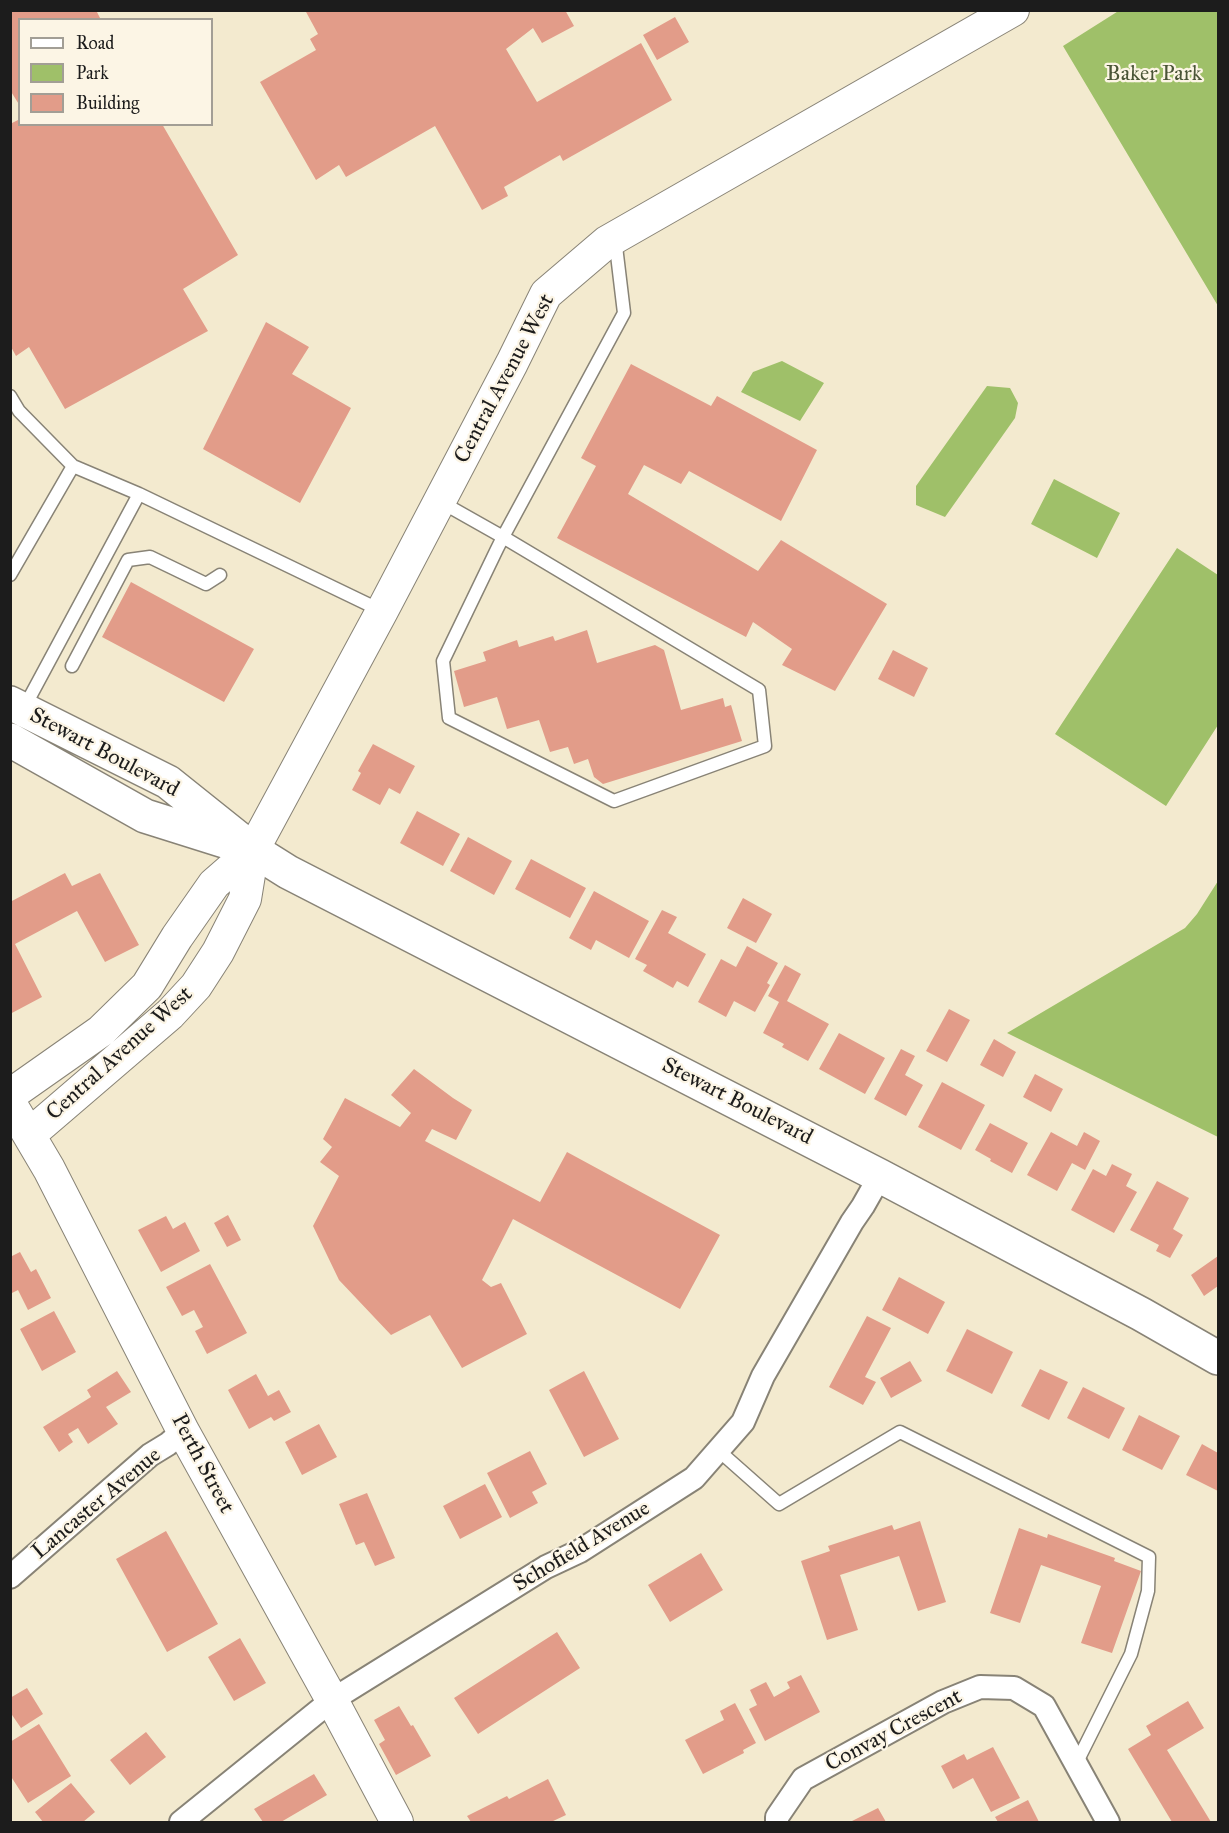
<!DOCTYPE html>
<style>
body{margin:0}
#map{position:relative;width:1229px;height:1833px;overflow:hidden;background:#f3eacf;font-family:"IM FELL Great Primer",serif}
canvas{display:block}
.frame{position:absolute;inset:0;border:12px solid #1c1c1c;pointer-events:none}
.legend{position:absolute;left:18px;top:18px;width:195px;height:108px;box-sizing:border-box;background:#fcf5e5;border:2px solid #a29e95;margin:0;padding:8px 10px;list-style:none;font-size:18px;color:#1c1c1c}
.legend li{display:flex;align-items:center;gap:12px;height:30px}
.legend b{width:30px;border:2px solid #a29e95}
</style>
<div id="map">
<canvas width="1229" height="1833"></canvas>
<div class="frame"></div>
<ul class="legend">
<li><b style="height:8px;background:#fff"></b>Road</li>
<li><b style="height:16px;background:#9fc069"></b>Park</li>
<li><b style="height:16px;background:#e29c89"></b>Building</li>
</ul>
</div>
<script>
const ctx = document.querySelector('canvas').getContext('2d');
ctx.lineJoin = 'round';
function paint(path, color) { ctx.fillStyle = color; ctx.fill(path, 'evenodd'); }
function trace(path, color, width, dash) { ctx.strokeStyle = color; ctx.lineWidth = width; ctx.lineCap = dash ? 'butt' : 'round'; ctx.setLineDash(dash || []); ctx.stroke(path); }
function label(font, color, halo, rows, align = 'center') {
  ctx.font = font + ' "IM FELL Great Primer",serif'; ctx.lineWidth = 4.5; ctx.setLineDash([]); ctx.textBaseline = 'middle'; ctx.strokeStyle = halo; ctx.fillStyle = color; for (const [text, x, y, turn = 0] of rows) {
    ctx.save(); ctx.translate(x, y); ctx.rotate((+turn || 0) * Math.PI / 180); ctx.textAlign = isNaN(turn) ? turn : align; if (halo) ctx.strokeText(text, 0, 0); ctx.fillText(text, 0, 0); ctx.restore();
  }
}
paint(new Path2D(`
 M 1120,10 L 1218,11 L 1218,306 L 1063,46 Z
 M 782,361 L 824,383 L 800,421 L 741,392 L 753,372 Z
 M 987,386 L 1010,388 L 1018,403 L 1015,418 L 945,517 L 916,505 L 916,486 Z
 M 1054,479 L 1120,513 L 1097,558 L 1031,524 Z
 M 1177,548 L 1218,575 L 1218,725 L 1166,806 L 1055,734 Z
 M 1218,881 L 1218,1137 L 1007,1033 L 1185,928 L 1197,914 Z`), '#9fc069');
paint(new Path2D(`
 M 10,10 L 96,10 L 101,20 L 20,20 L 20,106 L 10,90 Z
 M 305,10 L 565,10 L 574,26 L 542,43 L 533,28 L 506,49 L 537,102 L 641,43 L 672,100 L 563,161 L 560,155 L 504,187 L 508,196 L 482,210 L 435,126 L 346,177 L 339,165 L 316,180 L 260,82 L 316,50 L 310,39 L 318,34 Z
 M 675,17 L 689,42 L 657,60 L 643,35 Z
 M 20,119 L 20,124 L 162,124 L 238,255 L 183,289 L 208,331 L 65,409 L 29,347 L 16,356 L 10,345 L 10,124 Z
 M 266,322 L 309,347 L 292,374 L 351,408 L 300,503 L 203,449 Z
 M 631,364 L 711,406 L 717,396 L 817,450 L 781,521 L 689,471 L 681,484 L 644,465 L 628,494 L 758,571 L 781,540 L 887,604 L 835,691 L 782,665 L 792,649 L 753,622 L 746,637 L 557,538 L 596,466 L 581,458 Z
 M 131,582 L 254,649 L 224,702 L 102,637 Z
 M 587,630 L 597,663 L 655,645 L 664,650 L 681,710 L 723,698 L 725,707 L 731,705 L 742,741 L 603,784 L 594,777 L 588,759 L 574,764 L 568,747 L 550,752 L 539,720 L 507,729 L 497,697 L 464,707 L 454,671 L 486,661 L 483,652 L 517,640 L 519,647 L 553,636 L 555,641 Z
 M 893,650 L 928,668 L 914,697 L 878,679 Z
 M 373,744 L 415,766 L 400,794 L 389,788 L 380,805 L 352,790 L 361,773 L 358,771 Z
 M 417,811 L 460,834 L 443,866 L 400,843 Z
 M 468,837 L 512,861 L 494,895 L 450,871 Z
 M 531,859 L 586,888 L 570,918 L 515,889 Z
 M 65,873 L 72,886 L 100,873 L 139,945 L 105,962 L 77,911 L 15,944 L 42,997 L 10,1014 L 10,902 Z
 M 594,891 L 649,921 L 629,958 L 596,940 L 591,950 L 569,938 Z
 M 743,898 L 772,914 L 756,943 L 727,928 Z
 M 662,910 L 677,917 L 668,933 L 706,954 L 688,987 L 677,981 L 673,988 L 643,971 L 647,965 L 635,959 Z
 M 747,946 L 778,963 L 767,983 L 770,985 L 755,1012 L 734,1001 L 726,1017 L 698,1002 L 721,959 L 736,967 Z
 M 785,965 L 801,974 L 787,1001 L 829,1024 L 808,1061 L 782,1047 L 784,1044 L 763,1033 L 779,1002 L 768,996 Z
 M 949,1009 L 970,1020 L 947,1062 L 926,1051 Z
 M 839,1033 L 885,1058 L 865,1094 L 819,1069 Z
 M 994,1039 L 1016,1052 L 1003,1077 L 980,1065 Z
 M 901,1049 L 915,1056 L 905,1075 L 923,1085 L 906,1116 L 874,1099 Z
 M 414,1069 L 453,1098 L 472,1110 L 456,1140 L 432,1129 L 425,1141 L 540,1202 L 567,1152 L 720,1235 L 680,1309 L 513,1219 L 482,1280 L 491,1287 L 501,1283 L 527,1334 L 462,1368 L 430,1315 L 391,1335 L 339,1280 L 313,1226 L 339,1176 L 320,1162 L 332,1147 L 323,1139 L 345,1098 L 400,1127 L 411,1113 L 391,1095 Z
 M 1035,1074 L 1063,1089 L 1051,1112 L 1023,1097 Z
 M 942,1082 L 985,1105 L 961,1150 L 918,1127 Z
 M 990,1123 L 1028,1143 L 1012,1173 L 990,1161 L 991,1159 L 975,1150 Z
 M 1051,1132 L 1077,1146 L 1084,1132 L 1100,1141 L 1085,1170 L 1072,1163 L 1057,1191 L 1027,1175 Z
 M 1112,1164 L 1132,1174 L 1126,1186 L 1137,1192 L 1114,1233 L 1071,1210 L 1093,1169 L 1106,1176 Z
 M 1157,1181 L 1189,1198 L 1173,1229 L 1183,1235 L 1170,1258 L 1156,1251 L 1159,1245 L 1130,1230 Z
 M 228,1215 L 241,1240 L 227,1247 L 214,1223 Z
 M 166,1216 L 173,1229 L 185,1222 L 200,1251 L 161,1272 L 138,1230 Z
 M 20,1252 L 31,1272 L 36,1269 L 51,1298 L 28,1310 L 18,1290 L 10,1294 L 10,1257 Z
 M 1218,1256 L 1218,1286 L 1204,1296 L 1191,1275 Z
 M 210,1264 L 247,1333 L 207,1354 L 195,1331 L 203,1327 L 194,1310 L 182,1316 L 166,1287 Z
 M 899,1277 L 945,1302 L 928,1334 L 882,1310 Z
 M 54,1311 L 76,1352 L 42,1371 L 20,1329 Z
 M 867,1316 L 891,1328 L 865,1377 L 876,1382 L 863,1405 L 829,1387 Z
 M 967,1329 L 1013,1352 L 992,1394 L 946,1371 Z
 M 910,1361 L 922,1381 L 891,1398 L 880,1378 Z
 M 1040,1369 L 1068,1382 L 1049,1420 L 1021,1406 Z
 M 117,1371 L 131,1392 L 106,1407 L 118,1424 L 88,1444 L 78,1428 L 68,1434 L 73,1442 L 59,1452 L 43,1427 L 91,1397 L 87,1390 Z
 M 584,1371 L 619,1439 L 584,1457 L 549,1390 Z
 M 256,1374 L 268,1396 L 279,1390 L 291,1412 L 274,1421 L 271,1417 L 249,1429 L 228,1390 Z
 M 1083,1387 L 1125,1408 L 1109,1439 L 1067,1418 Z
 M 1139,1415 L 1180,1436 L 1162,1470 L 1122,1450 Z
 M 319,1424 L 337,1457 L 302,1475 L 285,1442 Z
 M 1202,1444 L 1218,1453 L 1218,1491 L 1186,1475 Z
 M 530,1451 L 547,1484 L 532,1492 L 538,1503 L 510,1518 L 487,1473 Z
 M 485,1484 L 502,1517 L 460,1539 L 443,1506 Z
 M 367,1493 L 395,1558 L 375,1566 L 364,1542 L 356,1545 L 339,1504 Z
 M 920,1521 L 946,1602 L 918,1611 L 899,1556 L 840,1575 L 858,1630 L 827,1640 L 801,1561 L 830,1551 L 828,1546 L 892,1525 L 894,1530 Z
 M 1019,1528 L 1047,1538 L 1048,1534 L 1115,1558 L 1114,1561 L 1141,1571 L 1112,1653 L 1081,1643 L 1101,1586 L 1041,1565 L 1020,1623 L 990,1613 Z
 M 166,1531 L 218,1624 L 167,1652 L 116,1559 Z
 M 701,1553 L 723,1590 L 670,1622 L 648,1585 Z
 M 557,1632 L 580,1668 L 478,1734 L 454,1698 Z
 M 240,1638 L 266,1683 L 234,1701 L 208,1657 Z
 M 801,1675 L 820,1712 L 765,1741 L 749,1709 L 757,1705 L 750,1690 L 766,1682 L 774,1697 L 790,1688 L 787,1682 Z
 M 27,1688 L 43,1714 L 21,1728 L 10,1712 L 10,1698 Z
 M 1188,1701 L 1204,1728 L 1167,1750 L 1211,1822 L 1172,1822 L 1128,1749 L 1151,1735 L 1146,1726 Z
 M 735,1703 L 756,1743 L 743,1750 L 744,1753 L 703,1774 L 685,1740 L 724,1720 L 720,1711 Z
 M 399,1706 L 411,1726 L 413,1725 L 431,1756 L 396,1775 L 379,1744 L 385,1740 L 374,1720 Z
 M 39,1724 L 71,1776 L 28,1803 L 10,1775 L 10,1742 Z
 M 146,1732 L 166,1757 L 130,1785 L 110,1760 Z
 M 993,1747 L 1020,1798 L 991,1812 L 973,1778 L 953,1789 L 941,1766 L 964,1754 L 967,1760 Z
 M 314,1774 L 327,1795 L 281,1822 L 263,1822 L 254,1809 Z
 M 548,1779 L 566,1815 L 551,1822 L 471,1822 L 467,1816 L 507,1796 L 509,1799 Z
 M 71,1783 L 95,1812 L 83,1822 L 43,1822 L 35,1812 Z
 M 1028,1800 L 1039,1822 L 998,1822 L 995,1817 Z
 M 878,1808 L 886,1822 L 850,1822 Z`), '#e29c89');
const lane = new Path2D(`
 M 10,396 L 19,411 L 73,466 L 139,494
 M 441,502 L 503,537 L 759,690 L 765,746 L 614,801 L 449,718 L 443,661 L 497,549 L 503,537 L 624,313 L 615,238
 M 10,575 L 73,466
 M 72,666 L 128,560 L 150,557 L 206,584 L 220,575
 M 24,708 L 139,494 L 382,611
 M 718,1450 L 779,1504 L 900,1432 L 1149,1557 L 1148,1591 L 1131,1654 L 1076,1764`);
const street = new Path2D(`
 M 10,1577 L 150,1455 L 168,1444 L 183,1431
 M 181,1822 L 332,1700 L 546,1567 L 580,1551 L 694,1478 L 743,1422 L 763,1376 L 852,1222 L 863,1206 L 880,1176
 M 777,1822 L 777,1817 L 803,1779 L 943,1702 L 980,1687 L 1014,1688 L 1044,1706 L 1108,1822`);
const secondary = new Path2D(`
 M 10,1095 L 101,1031 L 147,986 L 177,937 L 214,884 L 253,850
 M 10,1103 L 49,1169 L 183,1431 L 332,1700 L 397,1822
 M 29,1135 L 170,1014 L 196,986 L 218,952 L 245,899 L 253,850 L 382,611 L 512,363 L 546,294 L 607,242 L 1013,10`);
const primary = new Path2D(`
 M 10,703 L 168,782 L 253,850 L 288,872 L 880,1176 L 1141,1314 L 1218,1358
 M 10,740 L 145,816 L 234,844`);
trace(lane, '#888376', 15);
trace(street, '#888376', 26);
trace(secondary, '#888376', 34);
trace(primary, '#888376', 36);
trace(lane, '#fff', 12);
trace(street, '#fff', 22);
trace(secondary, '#fff', 32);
trace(primary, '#fff', 33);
label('22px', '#4a5537', '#fcf5e5', [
 ["Baker Park",1154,75]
]);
label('22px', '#1c1c1c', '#fcf5e5', [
 ["Central Avenue West",505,379,-62],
 ["Stewart Boulevard",104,753,28],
 ["Central Avenue West",120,1054,-42],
 ["Stewart Boulevard",737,1102,27],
 ["Perth Street",202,1464,62],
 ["Lancaster Avenue",97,1504,-40],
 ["Schofield Avenue",582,1547,-31],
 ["Convay Crescent",894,1731,-28]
]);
</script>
